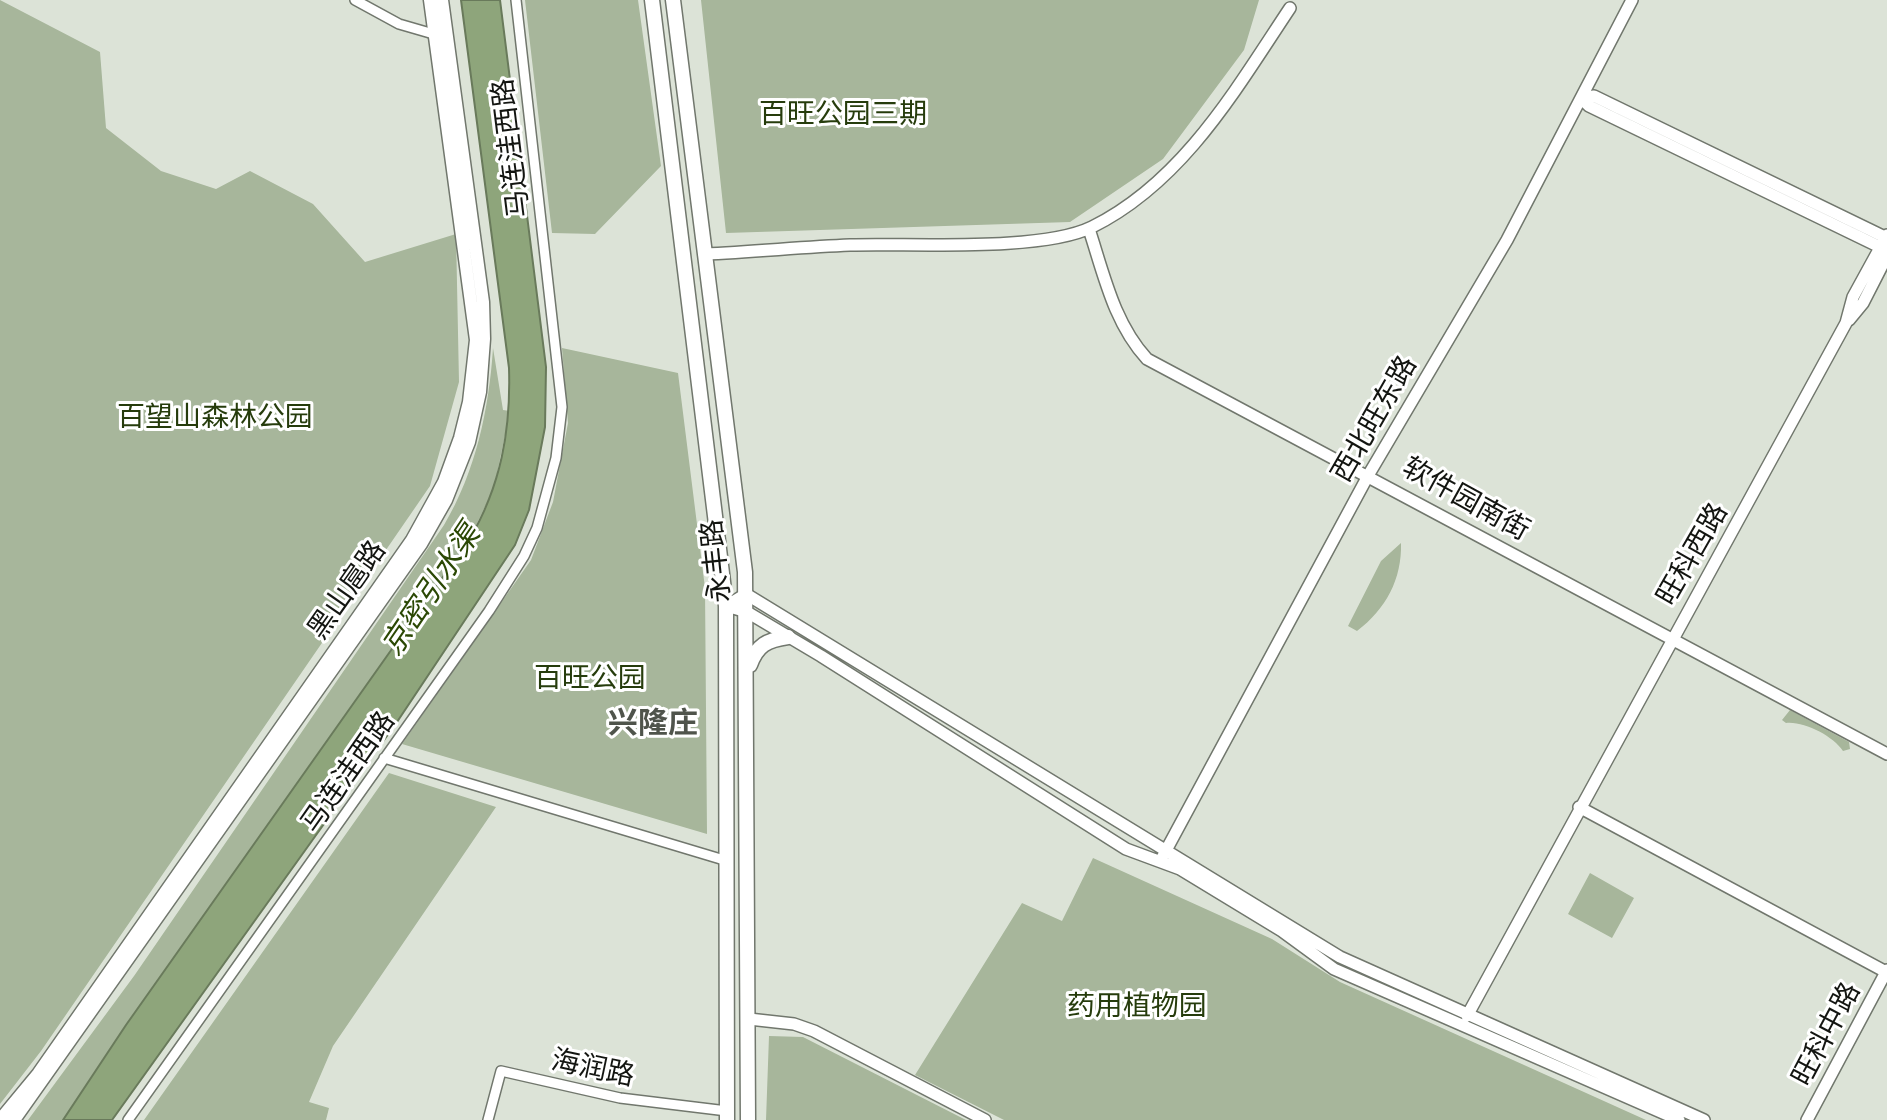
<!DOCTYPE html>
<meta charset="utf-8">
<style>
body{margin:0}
canvas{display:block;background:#dce3d7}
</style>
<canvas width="1887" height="1120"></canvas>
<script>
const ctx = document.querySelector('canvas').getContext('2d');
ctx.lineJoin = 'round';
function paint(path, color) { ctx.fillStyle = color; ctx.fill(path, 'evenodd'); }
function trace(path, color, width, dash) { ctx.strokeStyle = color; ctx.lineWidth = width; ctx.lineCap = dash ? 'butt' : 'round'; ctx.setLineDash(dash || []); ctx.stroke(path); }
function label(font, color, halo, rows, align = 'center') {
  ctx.font = font + ' "Asap Condensed","Noto Sans SC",sans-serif'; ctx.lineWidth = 6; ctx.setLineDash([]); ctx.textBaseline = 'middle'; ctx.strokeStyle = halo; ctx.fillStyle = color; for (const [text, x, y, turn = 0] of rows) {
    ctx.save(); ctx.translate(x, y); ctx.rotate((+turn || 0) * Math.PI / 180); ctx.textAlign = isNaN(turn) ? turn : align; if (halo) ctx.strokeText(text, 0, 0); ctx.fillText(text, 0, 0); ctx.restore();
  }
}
paint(new Path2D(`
 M 0,0 L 100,52 L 106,128 L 161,171 L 216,189 L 250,171 L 313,204 L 365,262 L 456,234 L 459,382 L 430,486 L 41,1051 L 0,1104 Z
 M 525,0 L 638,0 L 661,166 L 595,234 L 552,233 Z
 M 701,0 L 1259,0 L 1244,50 L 1163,159 L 1070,222 L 726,233 Z
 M 493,348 L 503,410 L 510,411 L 494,488 L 469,540 L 126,1025 L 63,1120 L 28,1120 L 134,976 L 444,525 C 476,471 489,409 493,348 Z
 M 562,348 L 678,373 L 705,588 L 707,834 L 402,744 L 531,560 L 553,502 L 568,423 Z
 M 1401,543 C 1402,579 1386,609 1357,631 L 1348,626 L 1381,561 Z
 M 1790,710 L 1849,742 L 1850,749 L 1843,751 C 1833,736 1804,721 1786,723 L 1782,720 Z
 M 389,773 L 496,807 L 333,1046 L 309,1102 L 329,1108 L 326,1120 L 144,1120 Z
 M 1093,858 L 1272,939 L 1340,982 L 1646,1120 L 1004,1120 L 915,1075 L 1022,903 L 1062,921 Z
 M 1590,873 L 1634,898 L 1612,938 L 1568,914 Z
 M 769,1036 L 803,1037 L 966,1120 L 766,1120 Z`), '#a7b69b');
const water = new Path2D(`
 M 461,0 L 500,0 L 546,367 L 545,427 L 529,510 L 515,545 L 397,722 L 112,1120 L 63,1120 L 126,1025 L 469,540 C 501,486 511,430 509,368 Z`);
paint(water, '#8ea57b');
trace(water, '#697a5b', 2);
const minor = new Path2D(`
 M 355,0 L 399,24 L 437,35
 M 384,758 L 724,860
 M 128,1120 L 489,611 L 524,556 L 537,528 L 556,458 L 562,407 L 516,0
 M 488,1120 L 501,1071 L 620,1098 L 727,1111`);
const tertiary = new Path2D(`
 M 1581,98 L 1589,106 L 1884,249
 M 1581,98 L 1594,96 L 1887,238
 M 1089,229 C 1104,275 1114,323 1147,359 L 1887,754
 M 704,254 C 753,252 802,247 850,245 C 911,243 1041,252 1092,227 C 1183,182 1236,89 1290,8
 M 1849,320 L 1863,303 L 1887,256
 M 726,606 L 746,594 L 1340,957 L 1704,1120
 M 726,606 L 747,612 L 821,656 L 1126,849 L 1180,869 L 1282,931 L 1334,969 L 1679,1120
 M 1579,807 L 1886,972
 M 1163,856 L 1369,474 L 1507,240 L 1632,0
 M 1467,1016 L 1846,323 L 1853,297 L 1887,235
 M 749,1019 L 794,1024 L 814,1031 L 985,1120
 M 1807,1120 L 1887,970`);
const secondary = new Path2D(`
 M 0,1120 L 38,1074 L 412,540 L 444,482 L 460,438 L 469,402 L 476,340 L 430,0
 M 14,1120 L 421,544 L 446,500 L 469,442 L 480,392 L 484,339 L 483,302 L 442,0`);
const primary = new Path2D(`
 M 652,0 L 726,606 L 727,1120
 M 673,0 L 745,572 L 748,1120
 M 750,665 C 757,645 767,640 788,637`);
trace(minor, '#71776d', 12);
trace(tertiary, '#71776d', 14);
trace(secondary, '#71776d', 15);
trace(primary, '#71776d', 17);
trace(minor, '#fff', 9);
trace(tertiary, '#fff', 11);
trace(secondary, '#fff', 12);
trace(primary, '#fff', 14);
label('28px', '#263c0c', '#fff', [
 ["百旺公园三期",843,114],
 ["百望山森林公园",215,417],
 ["百旺公园",590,678],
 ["药用植物园",1137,1006]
]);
label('28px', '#131511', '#fff', [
 ["马连洼西路",511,148,-97],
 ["西北旺东路",1374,419,-60],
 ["软件园南街",1466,499,29],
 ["旺科西路",1692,554,-60],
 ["永丰路",716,561,-96],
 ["黑山扈路",347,590,-55],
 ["马连洼西路",348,772,-55],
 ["旺科中路",1826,1034,-62],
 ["海润路",593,1068,12]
]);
label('italic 30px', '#2b4804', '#fff', [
 ["京密引水渠",431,590,-56]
]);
label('bold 30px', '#4f544b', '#fff', [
 ["兴隆庄",653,724]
]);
</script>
